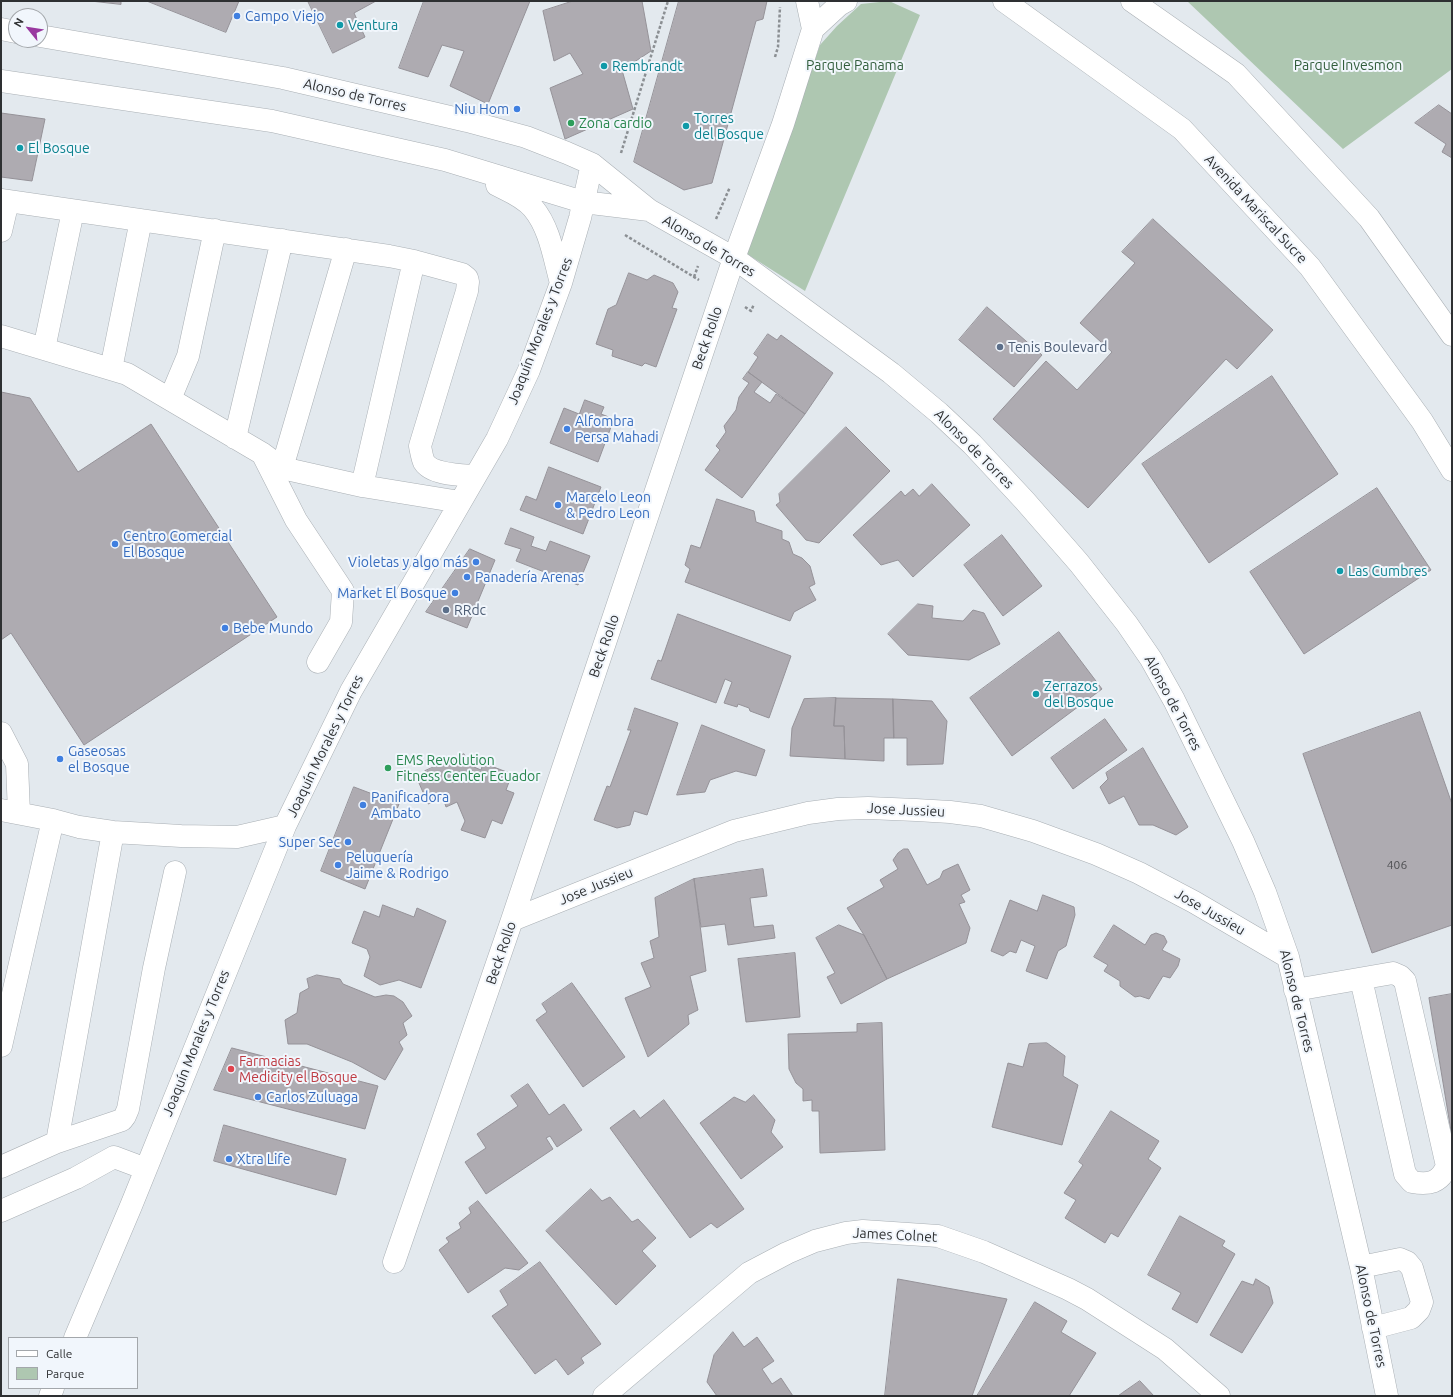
<!DOCTYPE html>
<meta charset="utf-8">
<style>
body{margin:0}
#map{position:relative;width:1453px;height:1397px;overflow:hidden;background:#e3e9ee;font-family:Ubuntu,sans-serif}
canvas{display:block}
.frame{position:absolute;inset:0;border:2px solid #2e3032;pointer-events:none}
.legend{position:absolute;left:8px;top:1337px;width:130px;height:52px;box-sizing:border-box;background:#f1f6fc;border:1px solid #a3a7ab;margin:0;padding:5px 7px;list-style:none;font-size:12px;color:#2e3032}
.legend li{display:flex;align-items:center;gap:8px;height:20px}
.legend b{width:20px;border:1px solid #a3a7ab}
.north{position:absolute;left:8px;top:8px;width:40px;height:40px;box-sizing:border-box;background:#f1f6fc;border:1px solid #a3a7ab;border-radius:50%;rotate:300deg;font-size:11px;font-weight:700;line-height:16px;text-align:center;color:#2e3032}
.north::after{content:'';display:block;margin:auto;width:14px;height:18px;background:#9938a0;clip-path:polygon(50% 0,100% 100%,50% 72%,0 100%)}
</style>
<div id="map">
<canvas width="1453" height="1397"></canvas>
<div class="frame"></div>
<ul class="legend">
<li><b style="height:5px;background:#fff"></b>Calle</li>
<li><b style="height:11px;background:#aec7b1"></b>Parque</li>
</ul>
<div class="north">N</div>
</div>
<script>
const ctx = document.querySelector('canvas').getContext('2d');
ctx.lineJoin = 'round';
function paint(path, color) { ctx.fillStyle = color; ctx.fill(path, 'evenodd'); }
function trace(path, color, width, dash) { ctx.strokeStyle = color; ctx.lineWidth = width; ctx.lineCap = dash ? 'butt' : 'round'; ctx.setLineDash(dash || []); ctx.stroke(path); }
function label(font, color, halo, rows, align = 'center') {
  ctx.font = font + ' Ubuntu,sans-serif'; ctx.lineWidth = 4; ctx.setLineDash([]); ctx.textBaseline = 'middle'; ctx.strokeStyle = halo; ctx.fillStyle = color; for (const [text, x, y, turn = 0] of rows) {
    ctx.save(); ctx.translate(x, y); ctx.rotate((+turn || 0) * Math.PI / 180); ctx.textAlign = isNaN(turn) ? turn : align; if (halo) ctx.strokeText(text, 0, 0); ctx.fillText(text, 0, 0); ctx.restore();
  }
}
paint(new Path2D(`
 M 889,1 L 920,15 L 805,291 L 747,254 L 820,45 L 837,26 L 861,4 Z
 M 1187,1 L 1452,1 L 1452,69 L 1343,149 Z`), '#aec7b1');
const building = new Path2D(`
 M 91,1 L 121,1 L 121,4 Z
 M 147,1 L 239,1 L 226,32 Z
 M 308,1 L 376,1 L 354,13 L 365,37 L 333,53 Z
 M 424,1 L 530,1 L 488,104 L 450,86 L 464,51 L 442,45 L 428,77 L 399,68 Z
 M 573,1 L 642,1 L 651,51 L 622,70 L 633,109 L 565,139 L 550,88 L 583,74 L 570,53 L 554,61 L 543,11 Z
 M 679,1 L 767,1 L 763,19 L 756,21 L 712,183 L 684,190 L 634,162 Z
 M 1439,105 L 1452,114 L 1452,158 L 1442,152 L 1446,144 L 1415,123 Z
 M 1,113 L 45,119 L 32,181 L 1,177 Z
 M 1153,219 L 1273,330 L 1237,369 L 1226,359 L 1088,508 L 993,419 L 1046,361 L 1077,390 L 1112,352 L 1080,323 L 1135,263 L 1122,252 Z
 M 629,273 L 647,280 L 654,275 L 673,283 L 678,292 L 672,308 L 677,309 L 656,367 L 645,363 L 642,366 L 612,356 L 613,350 L 596,344 L 608,309 L 616,305 Z
 M 987,307 L 1042,355 L 1014,387 L 959,340 Z
 M 768,334 L 777,340 L 781,335 L 833,373 L 805,414 L 748,372 L 758,357 L 754,354 Z
 M 748,372 L 762,382 L 754,392 L 770,403 L 776,394 L 805,414 L 742,498 L 705,470 L 720,450 L 716,446 L 726,432 L 724,426 L 736,410 L 739,397 L 749,383 L 743,379 Z
 M 1272,376 L 1338,474 L 1209,563 L 1142,464 Z
 M 1,392 L 30,398 L 78,472 L 151,424 L 277,617 L 84,745 L 11,633 L 1,640 Z
 M 585,400 L 604,407 L 601,414 L 614,419 L 598,462 L 550,443 L 564,408 L 579,414 Z
 M 846,427 L 890,471 L 819,543 L 806,540 L 776,505 L 780,502 L 779,494 Z
 M 549,467 L 601,487 L 583,534 L 520,510 L 526,496 L 536,500 Z
 M 932,484 L 970,525 L 913,577 L 898,560 L 881,565 L 853,535 L 901,491 L 905,496 L 913,489 L 919,496 Z
 M 1377,488 L 1431,570 L 1304,654 L 1250,572 Z
 M 717,499 L 754,511 L 756,522 L 782,531 L 782,539 L 789,542 L 793,554 L 802,558 L 810,566 L 815,584 L 809,587 L 816,600 L 794,612 L 790,621 L 685,582 L 690,569 L 685,565 L 691,545 L 700,548 Z
 M 511,528 L 534,537 L 531,546 L 546,551 L 550,541 L 590,556 L 578,585 L 516,561 L 521,549 L 505,544 Z
 M 1002,535 L 1042,586 L 1003,616 L 964,565 Z
 M 470,549 L 495,560 L 467,628 L 426,612 Z
 M 918,604 L 933,606 L 932,618 L 963,621 L 973,610 L 984,613 L 1000,644 L 969,660 L 908,655 L 888,634 Z
 M 678,614 L 791,656 L 769,718 L 750,711 L 749,708 L 738,704 L 737,707 L 724,703 L 732,682 L 725,679 L 716,703 L 651,679 L 658,660 L 661,661 Z
 M 1059,632 L 1102,689 L 1012,756 L 970,698 Z
 M 836,698 L 834,726 L 844,726 L 845,759 L 790,756 L 792,728 L 804,699 Z
 M 836,698 L 893,699 L 894,738 L 884,738 L 884,761 L 845,759 L 844,726 L 834,726 Z
 M 893,699 L 932,701 L 947,721 L 943,764 L 907,765 L 907,738 L 894,738 Z
 M 635,708 L 678,723 L 647,815 L 634,811 L 630,825 L 617,828 L 594,820 L 607,786 L 610,787 L 631,730 L 628,730 Z
 M 1420,712 L 1452,804 L 1452,925 L 1372,953 L 1303,754 Z
 M 1105,719 L 1127,750 L 1073,789 L 1051,758 Z
 M 702,725 L 765,750 L 756,776 L 736,771 L 710,780 L 705,792 L 677,795 Z
 M 1143,748 L 1188,827 L 1176,835 L 1153,825 L 1139,825 L 1124,796 L 1109,804 L 1100,787 L 1108,779 L 1106,773 Z
 M 464,754 L 467,761 L 473,760 L 474,767 L 481,770 L 483,763 L 512,774 L 506,790 L 514,793 L 502,824 L 492,820 L 485,838 L 461,830 L 465,821 L 457,802 L 446,807 L 443,798 L 428,804 L 419,783 L 428,779 L 425,771 Z
 M 354,787 L 399,804 L 365,889 L 321,871 Z
 M 904,849 L 908,849 L 927,885 L 940,878 L 943,871 L 958,864 L 970,890 L 961,895 L 965,902 L 959,904 L 970,928 L 966,943 L 887,979 L 864,935 L 847,908 L 884,887 L 880,880 L 898,869 L 893,860 L 898,853 Z
 M 763,869 L 767,896 L 750,898 L 754,927 L 773,925 L 775,938 L 728,945 L 725,924 L 701,927 L 694,879 Z
 M 694,879 L 706,971 L 690,976 L 698,1010 L 688,1015 L 689,1024 L 648,1057 L 625,998 L 651,987 L 641,963 L 654,958 L 650,941 L 659,937 L 655,898 Z
 M 1043,895 L 1074,907 L 1075,915 L 1066,946 L 1058,951 L 1047,979 L 1026,971 L 1035,946 L 1021,940 L 1016,953 L 1010,951 L 1003,956 L 991,951 L 1010,900 L 1037,911 Z
 M 383,905 L 414,917 L 417,908 L 446,921 L 421,988 L 399,980 L 380,985 L 364,976 L 370,957 L 367,949 L 352,943 L 364,911 L 379,917 Z
 M 839,925 L 864,935 L 887,979 L 841,1004 L 827,977 L 835,973 L 816,938 Z
 M 1114,925 L 1145,945 L 1151,935 L 1156,933 L 1164,936 L 1167,942 L 1162,950 L 1180,959 L 1178,966 L 1170,978 L 1163,976 L 1149,999 L 1140,996 L 1135,997 L 1120,986 L 1120,981 L 1104,971 L 1108,965 L 1094,957 Z
 M 795,953 L 800,1017 L 746,1022 L 738,959 Z
 M 317,975 L 340,979 L 343,984 L 375,997 L 386,995 L 394,996 L 403,1002 L 412,1016 L 403,1023 L 407,1035 L 399,1042 L 403,1049 L 385,1080 L 352,1062 L 307,1044 L 288,1044 L 285,1020 L 297,1013 L 300,993 L 309,988 L 307,979 Z
 M 572,983 L 625,1057 L 583,1087 L 536,1020 L 547,1012 L 542,1004 Z
 M 1452,994 L 1452,1137 L 1429,998 Z
 M 882,1023 L 885,1150 L 820,1153 L 819,1111 L 812,1111 L 812,1100 L 803,1101 L 803,1089 L 796,1083 L 789,1069 L 788,1034 L 857,1032 L 857,1024 Z
 M 1047,1043 L 1065,1056 L 1063,1076 L 1078,1085 L 1062,1145 L 992,1127 L 1008,1063 L 1023,1067 L 1029,1044 Z
 M 232,1048 L 378,1086 L 365,1129 L 214,1090 Z
 M 528,1084 L 549,1115 L 564,1104 L 582,1130 L 557,1147 L 550,1136 L 546,1138 L 553,1149 L 486,1194 L 465,1162 L 486,1148 L 477,1134 L 518,1106 L 511,1096 Z
 M 754,1095 L 775,1120 L 771,1132 L 783,1147 L 741,1179 L 700,1123 L 734,1097 L 745,1102 Z
 M 664,1100 L 744,1209 L 717,1228 L 711,1223 L 690,1238 L 610,1128 L 634,1110 L 640,1118 Z
 M 1111,1111 L 1159,1141 L 1148,1159 L 1161,1168 L 1118,1237 L 1111,1233 L 1105,1243 L 1065,1218 L 1076,1200 L 1064,1193 L 1083,1165 L 1079,1162 Z
 M 224,1125 L 346,1159 L 336,1195 L 214,1161 Z
 M 591,1189 L 602,1201 L 610,1197 L 632,1222 L 638,1219 L 656,1238 L 642,1251 L 656,1266 L 616,1305 L 546,1231 Z
 M 478,1201 L 528,1263 L 519,1270 L 505,1268 L 468,1293 L 439,1250 L 449,1242 L 446,1238 L 461,1228 L 459,1223 L 471,1213 L 469,1208 Z
 M 1180,1216 L 1225,1241 L 1222,1246 L 1235,1254 L 1197,1323 L 1172,1309 L 1181,1293 L 1148,1275 Z
 M 540,1262 L 601,1344 L 581,1358 L 584,1363 L 568,1375 L 556,1359 L 535,1374 L 492,1316 L 508,1305 L 500,1291 Z
 M 898,1279 L 1007,1299 L 972,1396 L 885,1396 Z
 M 1256,1279 L 1269,1287 L 1273,1303 L 1242,1353 L 1210,1335 L 1242,1281 L 1253,1285 Z
 M 1035,1302 L 1067,1321 L 1061,1332 L 1096,1353 L 1069,1396 L 977,1396 Z
 M 733,1332 L 744,1347 L 757,1337 L 774,1361 L 762,1369 L 772,1384 L 781,1378 L 793,1396 L 717,1396 L 707,1382 L 714,1355 Z
 M 1140,1381 L 1154,1396 L 1118,1396 L 1122,1393 Z`);
paint(building, '#aeabb1');
trace(building, '#959298', 1);
const minor = new Path2D(`
 M 807,1 L 813,29
 M 1,29 L 16,32
 M 40,36 L 283,78 L 467,121 L 526,137 L 567,153 L 592,164 L 649,210 L 734,258 L 891,373 L 939,413 L 972,444 L 1025,501 L 1079,563 L 1127,624 L 1151,659 L 1174,700 L 1243,841 L 1265,892 L 1288,957 L 1361,1267 L 1387,1396
 M 1,81 L 272,121 L 445,160 L 583,202 L 649,210
 M 497,185 C 509,191 524,197 533,208 C 550,228 554,258 561,283
 M 1,200 L 389,256 L 414,261 L 462,274 L 467,278 L 468,282 L 467,291 L 420,446 C 421,451 422,458 424,462 C 432,475 462,475 475,476
 M 1,231 L 8,201
 M 1,336 L 127,374 L 263,454 L 282,468 L 362,486 L 460,502
 M 44,349 L 73,211
 M 111,369 L 141,220
 M 170,399 L 188,356 L 215,230
 M 235,438 L 282,240
 M 263,455 L 296,520 L 343,591 L 341,622 L 318,662
 M 282,468 L 346,249
 M 362,486 L 414,261
 M 1,733 L 17,764 L 19,813
 M 1,810 L 53,820 L 79,827 L 113,832 L 181,836 L 237,837 L 285,826
 M 512,920 L 734,831 L 808,813 L 838,809 L 868,808 L 916,810 L 950,812 L 981,816 L 1033,831 L 1096,854 L 1139,873 L 1194,902 L 1288,957
 M 1295,990 L 1393,973 L 1400,976 L 1405,981 L 1447,1166 C 1440,1183 1429,1185 1412,1182 L 1405,1174 L 1361,979
 M 1,1046 L 53,820
 M 57,1142 L 122,1120 L 125,1116 L 128,1109 L 154,968 L 175,872
 M 1,1167 L 57,1142 L 113,832
 M 1,1211 L 76,1178 L 114,1157 L 146,1169
 M 394,1262 L 512,920 L 734,258 L 783,124 L 813,29 L 839,5 L 846,1
 M 1361,1267 L 1400,1259 L 1407,1262 L 1412,1268 L 1422,1302 L 1419,1310 L 1411,1318 L 1373,1328
 M 75,1338 L 131,1206 L 285,826 L 351,691 L 497,439 L 529,370 L 561,283 L 580,218 L 592,164
 M 50,1396 L 53,1388
 M 604,1396 L 749,1273 L 787,1253 L 815,1241 L 846,1233 L 863,1231 L 938,1236 L 984,1252 L 1068,1289 L 1087,1299 L 1165,1349 L 1219,1396`);
const major = new Path2D(`
 M 1004,1 L 1182,129 L 1310,267 L 1422,421 L 1452,470
 M 1132,1 L 1236,74 L 1369,218 L 1452,335`);
trace(minor, '#a9afb4', 23);
trace(major, '#a9afb4', 23);
trace(new Path2D(`
 M 775,57 L 778,47 L 780,7
 M 621,153 L 668,1
 M 716,219 L 730,187
 M 625,235 L 699,280
 M 694,277 L 698,266
 M 745,307 L 751,311 L 754,304`), '#8b8f93', 2.5, [3, 2]);
trace(minor, '#fff', 22);
trace(major, '#fff', 22);
for (const [x, y, r, color] of [
 [237,16,4,"#3f7fe0"],
 [340,25,4,"#0f9aa8"],
 [604,66,4,"#0f9aa8"],
 [517,109,4,"#3f7fe0"],
 [571,123,4,"#2e9e5b"],
 [686,126,4,"#0f9aa8"],
 [20,148,4,"#0f9aa8"],
 [1000,347,4,"#5c6f8a"],
 [567,429,4,"#3f7fe0"],
 [558,505,4,"#3f7fe0"],
 [115,544,4,"#3f7fe0"],
 [476,562,4,"#3f7fe0"],
 [1340,571,4,"#0f9aa8"],
 [467,577,4,"#3f7fe0"],
 [455,593,4,"#3f7fe0"],
 [446,610,4,"#5c6f8a"],
 [225,628,4,"#3f7fe0"],
 [1036,694,4,"#0f9aa8"],
 [60,759,4,"#3f7fe0"],
 [388,768,4,"#2e9e5b"],
 [363,805,4,"#3f7fe0"],
 [348,842,4,"#3f7fe0"],
 [338,865,4,"#3f7fe0"],
 [231,1069,4,"#e0444e"],
 [258,1097,4,"#3f7fe0"],
 [229,1159,4,"#3f7fe0"]
]) { const dot = new Path2D(); dot.arc(x, y, r, 0, 2 * Math.PI); ctx.fillStyle = color; ctx.fill(dot); trace(dot, '#f1f6fc', 1.5); }
label('12px', '#4e4f52', null, [
 ["406",1397,865]
]);
label('14px', '#366cbe', '#f1f6fc', [
 ["Campo Viejo",245,16],
 ["Niu Hom",509,109,"right"],
 ["Alfombra",575,421],
 ["Persa Mahadi",575,437],
 ["Marcelo Leon",566,497],
 ["& Pedro Leon",566,513],
 ["Centro Comercial",123,536],
 ["El Bosque",123,552],
 ["Violetas y algo más",468,562,"right"],
 ["Panadería Arenas",475,577],
 ["Market El Bosque",447,593,"right"],
 ["Bebe Mundo",233,628],
 ["Gaseosas",68,751],
 ["el Bosque",68,767],
 ["Panificadora",371,797],
 ["Ambato",371,813],
 ["Super Sec",340,842,"right"],
 ["Peluquería",346,857],
 ["Jaime & Rodrigo",346,873],
 ["Carlos Zuluaga",266,1097],
 ["Xtra Life",237,1159]
], 'left');
label('14px', '#0d838f', '#f1f6fc', [
 ["Ventura",348,25],
 ["Rembrandt",612,66],
 ["Torres",694,118],
 ["del Bosque",694,134],
 ["El Bosque",28,148],
 ["Las Cumbres",1348,571],
 ["Zerrazos",1044,686],
 ["del Bosque",1044,702]
], 'left');
label('14px', '#315d3b', '#f1f6fc', [
 ["Parque Panama",855,65],
 ["Parque Invesmon",1348,65]
]);
label('14px', '#2e3032', '#f1f6fc', [
 ["Alonso de Torres",355,95,13],
 ["Avenida Mariscal Sucre",1256,209,47],
 ["Alonso de Torres",709,246,31],
 ["Joaquín Morales y Torres",540,331,-69],
 ["Beck Rollo",707,338,-71],
 ["Alonso de Torres",974,449,45],
 ["Beck Rollo",604,646,-71],
 ["Alonso de Torres",1173,703,62],
 ["Joaquín Morales y Torres",325,746,-64],
 ["Jose Jussieu",906,810,3],
 ["Jose Jussieu",596,886,-22],
 ["Jose Jussieu",1210,912,30],
 ["Beck Rollo",501,953,-71],
 ["Alonso de Torres",1297,1001,76],
 ["Joaquín Morales y Torres",196,1043,-68],
 ["James Colnet",895,1235,3],
 ["Alonso de Torres",1371,1316,78]
]);
label('14px', '#27864d', '#f1f6fc', [
 ["Zona cardio",579,123],
 ["EMS Revolution",396,760],
 ["Fitness Center Ecuador",396,776]
], 'left');
label('14px', '#4e5e75', '#f1f6fc', [
 ["Tenis Boulevard",1008,347],
 ["RRdc",454,610]
], 'left');
label('14px', '#be3a42', '#f1f6fc', [
 ["Farmacias",239,1061],
 ["Medicity el Bosque",239,1077]
], 'left');
</script>
